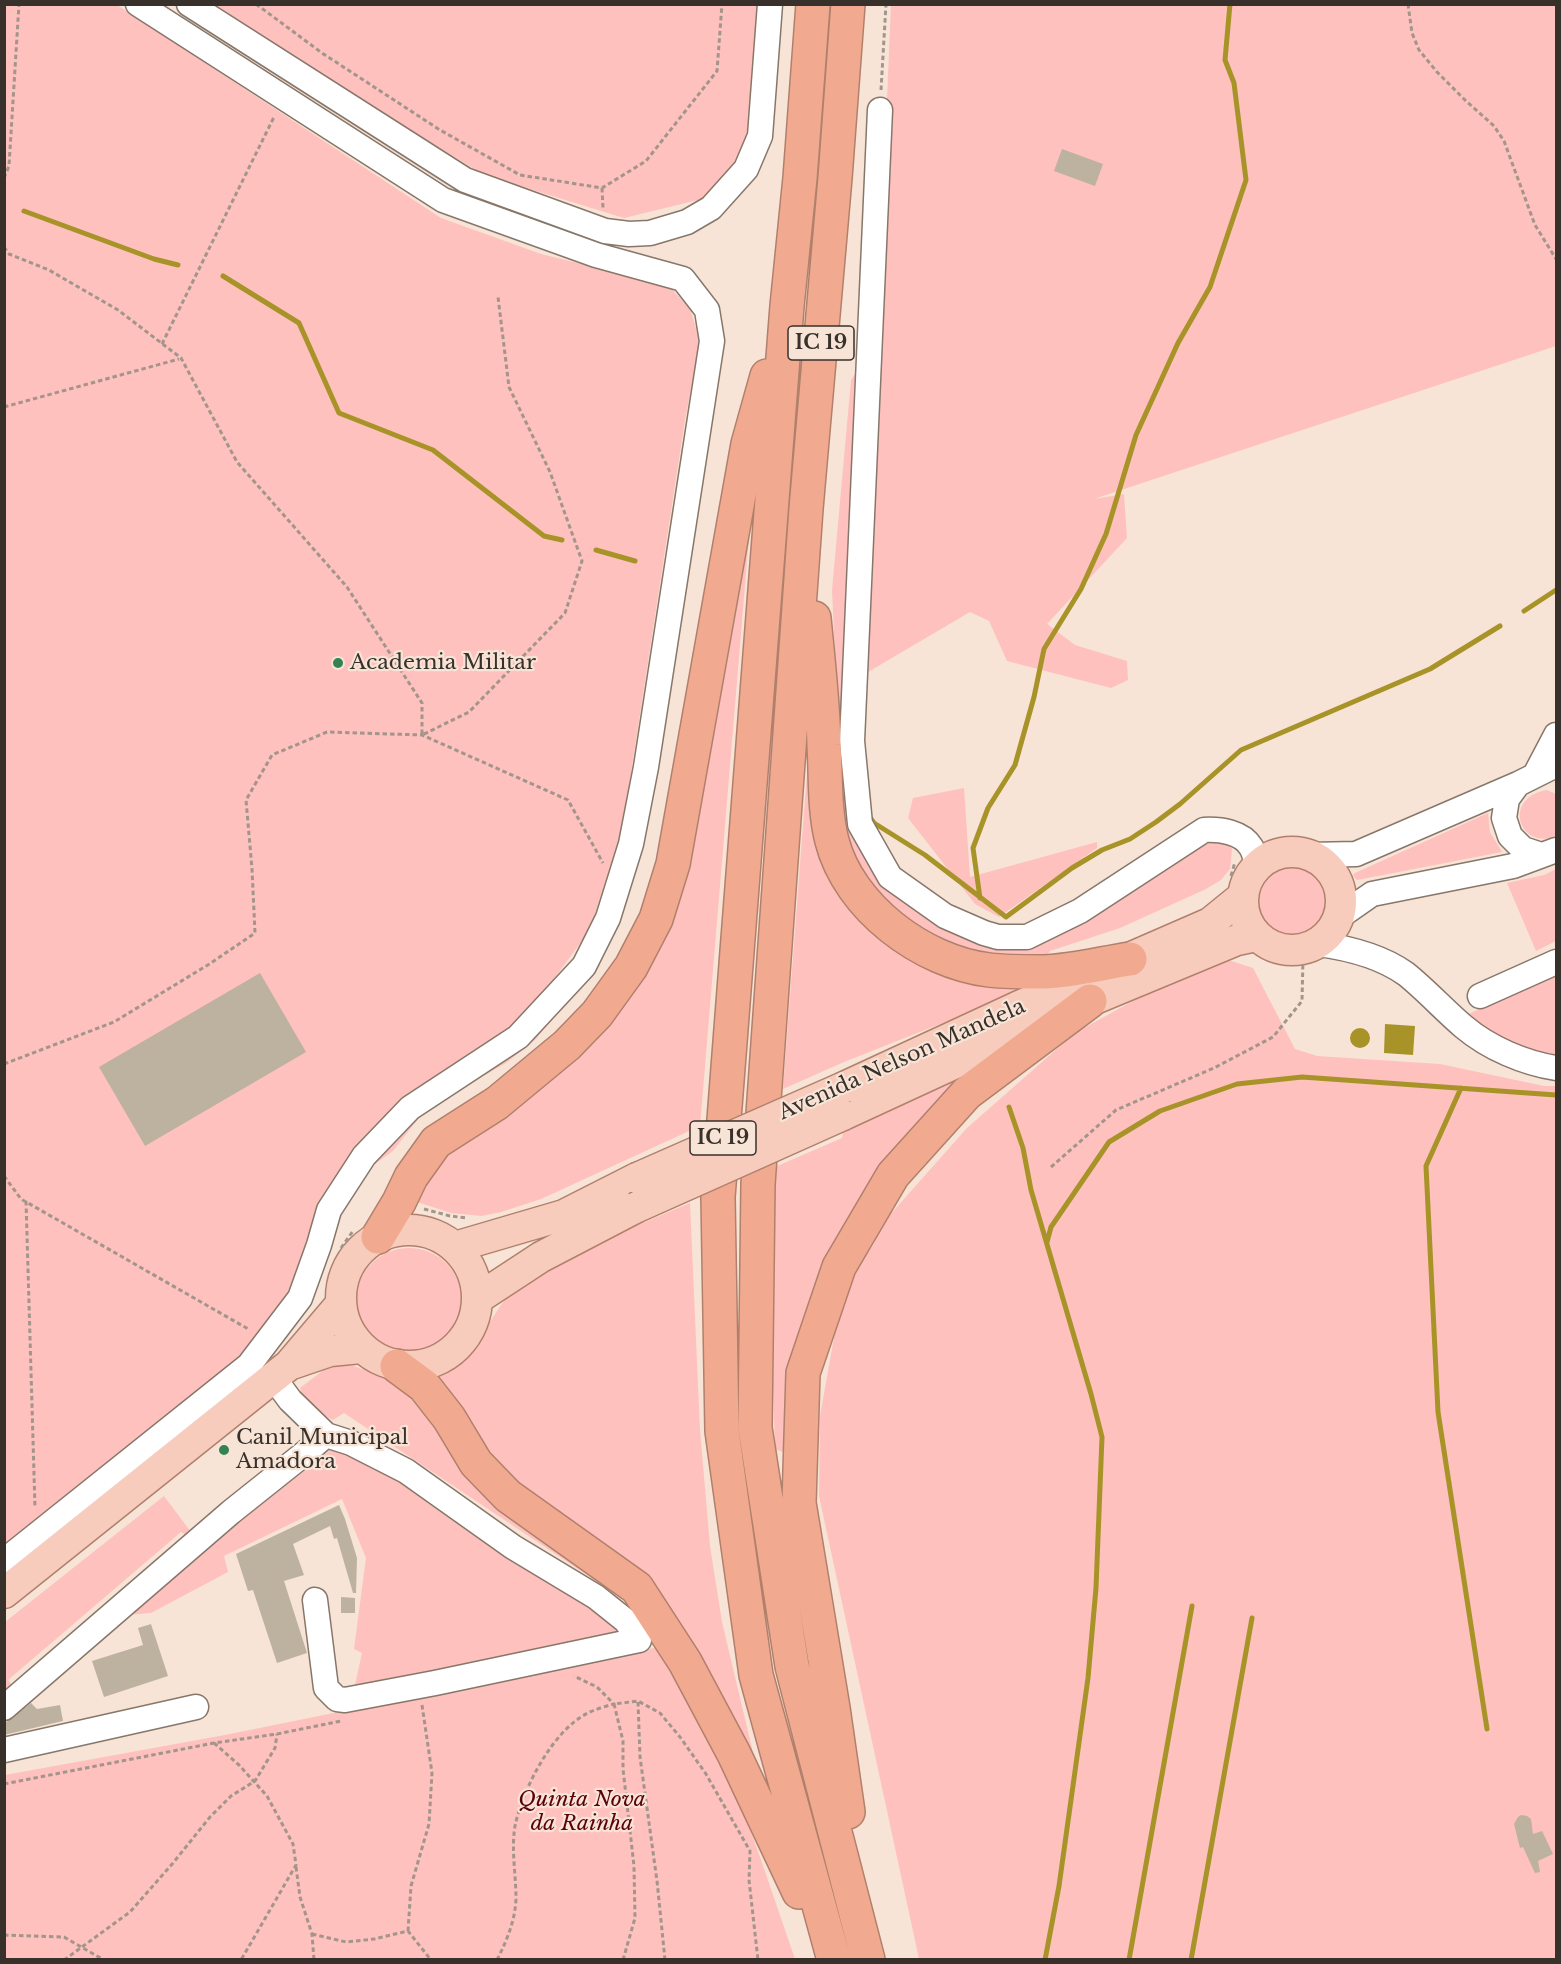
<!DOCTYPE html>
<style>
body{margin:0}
#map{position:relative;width:1561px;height:1964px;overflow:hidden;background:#f7e4d6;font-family:"Libre Baskerville",serif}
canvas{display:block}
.frame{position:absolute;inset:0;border:6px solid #38312b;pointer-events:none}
</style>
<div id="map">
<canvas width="1561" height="1964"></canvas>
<div class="frame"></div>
</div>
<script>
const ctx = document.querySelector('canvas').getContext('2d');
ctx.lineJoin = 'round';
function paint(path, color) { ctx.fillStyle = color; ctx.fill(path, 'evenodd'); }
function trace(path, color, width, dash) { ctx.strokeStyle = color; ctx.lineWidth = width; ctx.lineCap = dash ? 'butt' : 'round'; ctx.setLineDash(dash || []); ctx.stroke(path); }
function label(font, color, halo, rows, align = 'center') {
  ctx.font = font + ' "Libre Baskerville",serif'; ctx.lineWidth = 4.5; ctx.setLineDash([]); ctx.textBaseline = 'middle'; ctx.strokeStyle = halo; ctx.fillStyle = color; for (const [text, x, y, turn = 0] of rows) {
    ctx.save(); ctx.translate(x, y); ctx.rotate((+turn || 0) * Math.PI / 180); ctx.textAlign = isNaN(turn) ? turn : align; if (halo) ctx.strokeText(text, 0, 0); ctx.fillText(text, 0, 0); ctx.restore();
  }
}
paint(new Path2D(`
 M 5,5 L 117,5 L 441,218 L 541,254 L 668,285 L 690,309 L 700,341 L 685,420 L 623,825 L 590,930 L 545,991 L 584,980 L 536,1039 L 506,1063 L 426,1109 L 393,1151 L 365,1171 L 340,1205 L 323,1270 L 261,1365 L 5,1577 Z
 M 216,5 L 763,5 L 752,131 L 736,170 L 702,199 L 624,218 L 484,175 L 296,59 Z
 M 891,5 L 1556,5 L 1556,346 L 1094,499 L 1124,494 L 1127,538 L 1047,624 L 1075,645 L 1127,661 L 1128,680 L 1111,688 L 1007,661 L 989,621 L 970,612 L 868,672 L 877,336 Z
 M 865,359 L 854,809 L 875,867 L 1020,943 L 1194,846 L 1215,838 L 1227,839 L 1232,849 L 1230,869 L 1221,880 L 1206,889 L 1120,928 L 1050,951 L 1045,959 L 989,957 L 938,941 L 877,898 L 857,864 L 847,836 L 842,806 L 832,590 L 851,380 Z
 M 750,525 L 700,1126 L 541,1199 L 501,1212 L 482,1216 L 451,1213 L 414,1201 L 431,1165 L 622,998 Z
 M 807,772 L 817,783 L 857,907 L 1031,988 L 844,1062 L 783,1089 Z
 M 964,788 L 970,877 L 1097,842 L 1097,848 L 999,917 L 975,904 L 908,818 L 913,798 Z
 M 1547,790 L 1556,794 L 1556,836 C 1520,851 1501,798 1547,790 Z
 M 1488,813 L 1490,832 L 1502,852 L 1357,880 L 1355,878 L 1353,875 L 1355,873 Z
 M1257 902a37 37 0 1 1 74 0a37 37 0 1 1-74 0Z
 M 1556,869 L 1556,941 L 1536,951 L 1507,883 L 1544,875 Z
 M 1225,959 L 1253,968 L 1295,1049 L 1317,1056 L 1440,1064 L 1544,1086 L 1556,1086 L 1556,1959 L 919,1959 L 819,1496 L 820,1416 L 838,1315 L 858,1266 L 874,1244 L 880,1226 L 967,1128 L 1075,1033 L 1140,997 Z
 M 1556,974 L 1556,1059 C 1523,1048 1492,1035 1462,1017 Z
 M 988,1058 L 946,1103 L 803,1336 L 783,1452 L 775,1449 L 772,1355 L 775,1167 L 842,1138 L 843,1132 Z
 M 690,1203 L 700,1430 L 710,1546 L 722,1622 L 765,1803 L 695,1664 L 500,1474 L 432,1379 C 475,1368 483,1323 510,1294 C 517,1286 529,1282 537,1276 C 585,1246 638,1225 690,1203 Z
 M356 1301a53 53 0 1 1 106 0a53 53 0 1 1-106 0Z
 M 333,1363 L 354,1366 L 410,1388 L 641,1611 L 344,1413 L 333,1420 C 317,1411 306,1408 300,1388 Z
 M 332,1449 L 401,1479 L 624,1629 L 629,1638 L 353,1694 L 362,1653 L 354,1649 L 366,1558 L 342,1499 L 224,1556 L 228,1572 L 151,1613 L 126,1615 L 160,1584 Z
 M 164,1496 L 194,1536 L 191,1539 L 181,1532 L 8,1680 L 16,1691 L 5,1699 L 5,1622 Z
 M 659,1647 L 733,1783 L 760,1857 L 795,1959 L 5,1960 L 5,1775 L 225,1735 Z`), '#fec1bd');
paint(new Path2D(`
 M 1385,1024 L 1415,1026 L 1413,1055 L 1384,1053 Z
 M1350 1038a10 10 0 1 1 20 0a10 10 0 1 1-20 0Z`), '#a89328');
trace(new Path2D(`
 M 24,211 L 154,259 L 178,265
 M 223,276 L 299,323 L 339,413 L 433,450 L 544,536 L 562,540
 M 596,550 L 635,561
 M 1524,611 L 1556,590
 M 869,816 L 874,823 L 925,855 L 1006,917 L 1072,868 L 1102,850 L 1130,839 L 1156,822 L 1180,804 L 1241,750 L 1430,669 L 1500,626
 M 980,898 L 973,848 L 988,808 L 1015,765 L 1034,697 L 1044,649 L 1081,589 L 1106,534 L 1136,435 L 1178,343 L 1210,287 L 1246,180 L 1234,83 L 1225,60 L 1230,4
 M 1461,1088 L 1426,1166 L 1438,1412 L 1487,1729
 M 1009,1107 L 1023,1148 L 1031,1190 L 1091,1394 L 1102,1437 L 1096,1588 L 1088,1678 L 1059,1886 L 1045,1960
 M 1047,1242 L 1051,1227 L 1109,1142 L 1160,1111 L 1237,1084 L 1302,1077 L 1556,1095
 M 1129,1960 L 1192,1606
 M 1191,1960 L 1252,1618`), '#a89328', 5);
paint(new Path2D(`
 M 1062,149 L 1103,164 L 1095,186 L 1054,171 Z
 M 260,973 L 306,1052 L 145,1146 L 99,1067 Z
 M 339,1505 L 345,1519 L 357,1558 L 356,1593 L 353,1593 L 337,1538 L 334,1539 L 330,1526 L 293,1544 L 304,1575 L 284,1581 L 307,1653 L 277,1663 L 253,1590 L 248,1591 L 236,1554 Z
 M 341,1597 L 355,1598 L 355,1613 L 341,1613 Z
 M 151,1624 L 168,1676 L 104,1697 L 92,1661 L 143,1645 L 138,1628 Z
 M 31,1703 L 37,1709 L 60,1705 L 63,1721 L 4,1735 L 4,1724 Z
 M 1521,1815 L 1527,1816 L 1531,1819 L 1533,1834 L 1542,1831 L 1553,1854 L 1538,1861 L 1540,1872 L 1535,1873 L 1523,1847 L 1520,1848 L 1514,1824 L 1518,1817 Z`), '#bdb19f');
const minor = new Path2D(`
 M 189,4 L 465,180 L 605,231 L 629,234 L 650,233 L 687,222 L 711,208 L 746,169 L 760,136 L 770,4
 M 880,110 L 852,741 L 860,824 L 890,877 L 945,916 L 984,933 L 998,937 L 1027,937 L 1080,911 L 1204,830 C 1220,829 1242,832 1251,847 C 1254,852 1256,860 1258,865
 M 1535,775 L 1556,735
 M 1518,784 L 1507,799 L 1504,818 L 1510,836 L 1523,849 L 1541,855
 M 1310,855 L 1356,854 L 1518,784 L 1556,765
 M 1339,917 L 1372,894 L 1513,866 L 1556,850
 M 1319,944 C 1348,948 1381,956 1406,974 C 1426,990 1444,1010 1464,1027 C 1489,1048 1524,1063 1556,1068
 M 1480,996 L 1556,962
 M 273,1377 L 290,1400 L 326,1435 L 351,1443 L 406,1471 L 513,1547 L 596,1597 L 626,1621 L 639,1640 L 435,1683 L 345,1700 L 337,1699 L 326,1688 L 315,1600
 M 4,1561 L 249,1365 L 300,1298 L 319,1245 L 329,1210 L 364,1156 L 410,1108 L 518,1037 L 584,966 L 608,918 L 631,844 L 646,767 L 712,341 L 707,310 L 683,279 L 596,255 L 443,200 L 138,4
 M 4,1708 L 231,1512 L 305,1453 L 326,1435
 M 4,1750 L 196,1707`);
const major = new Path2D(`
 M1243 901a49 49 0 1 1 98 0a49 49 0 1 1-98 0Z
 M 844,1087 L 1017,1007 L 1210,923 L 1242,897
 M 843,1115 L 1090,1001 L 1237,940 L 1256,936
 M341 1298a68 68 0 1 1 136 0a68 68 0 1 1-136 0Z
 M 455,1247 L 564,1215 L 637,1178
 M 477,1299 L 541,1257 L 635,1208
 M 289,1365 L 330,1351 L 361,1348
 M 4,1593 L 289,1365 L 340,1305`);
const highway = new Path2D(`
 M 813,4 L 800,178 L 787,306 L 718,1197 L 722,1431 L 756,1675 L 834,1960
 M 848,4 L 835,178 L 806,509 L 758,1184 L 755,1428 L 792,1666 L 868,1960
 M 814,618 C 818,660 823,703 824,745 C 826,777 824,810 832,841 C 849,907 922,962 989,970 C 1007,972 1026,972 1044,972 C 1072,971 1103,963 1130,959
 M 378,1237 L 399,1202 L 411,1177 L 436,1142 L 497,1103 L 567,1045 L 597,1014 L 631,967 L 656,919 L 673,864 L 748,444 L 767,376
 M 397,1366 L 424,1386 L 449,1418 L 476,1463 L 508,1496 L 637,1588 L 685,1662 L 734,1754 L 799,1892
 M 848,1812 L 833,1708 L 799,1503 L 803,1373 L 839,1267 L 893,1175 L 967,1093 L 1090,1001`);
trace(minor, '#87776a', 27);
trace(major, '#b0806d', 33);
trace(highway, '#b0806d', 36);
trace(new Path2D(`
 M 256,4 L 322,53 L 440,130 L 520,175 L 602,188 L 646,161 L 717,71 L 722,4
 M 1408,4 L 1412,33 L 1419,50 L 1437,72 L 1466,101 L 1494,126 L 1504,141 L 1535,225 L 1556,259
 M 881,90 L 886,4
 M 4,178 L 9,166 L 19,4
 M 602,188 L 603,208
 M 4,247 L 9,254 L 49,270 L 118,310 L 181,358 L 237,462 L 347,587 L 422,703 L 422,735 L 469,712 L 565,613 L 582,561 L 550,472 L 509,387 L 498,297
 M 162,344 L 274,117
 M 4,407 L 179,359
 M 1273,849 L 1290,851
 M 1231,876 L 1235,862
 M 4,1064 L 114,1022 L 211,963 L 255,933 L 252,869 L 246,800 L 272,755 L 327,732 L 422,735 L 568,800 L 603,863
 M 1051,1167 L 1116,1110 L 1214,1068 L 1273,1037 L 1302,1001 L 1303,958
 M 4,1176 L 21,1199 L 250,1330
 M 26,1201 L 35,1508
 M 424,1209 L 450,1216 L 467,1218
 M 341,1248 L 353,1231
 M 638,1702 L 640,1757 L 657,1881 L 665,1960
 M 214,1743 L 239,1765 L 267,1796 L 293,1844 L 296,1865 L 241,1960
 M 4,1784 L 214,1743 L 277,1734 L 341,1721
 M 296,1867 L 300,1897 L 312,1934 L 314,1960
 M 408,1931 L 411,1886 L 429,1824 L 432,1773 L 422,1705
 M 312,1934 L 346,1942 L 374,1939 L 408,1931 L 431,1960
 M 4,1935 L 64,1937 L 104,1960
 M 64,1960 L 130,1912 L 173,1863 L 210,1817 L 231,1796 L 255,1781 L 275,1748 L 277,1734
 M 497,1960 C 507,1940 515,1921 516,1899 C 516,1874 511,1850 515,1826 C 523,1788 553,1730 588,1713 C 596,1709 606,1706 614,1704 L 597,1687 L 574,1676
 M 623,1960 L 635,1918 L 634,1866 L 623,1769 L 623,1741 L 614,1704 L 638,1701 L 660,1713 L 680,1737 L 706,1774 L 750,1851 L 749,1880 L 758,1960`), '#a3958b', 3, [4.5, 3]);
trace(minor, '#fff', 24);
trace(major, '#f7ccbc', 30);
trace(highway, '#f1aa90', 33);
const majorBridge = new Path2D(`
 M 637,1178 L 844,1087
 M 635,1208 L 843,1115`);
trace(majorBridge, '#b0806d', 33, []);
trace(majorBridge, '#f7ccbc', 30);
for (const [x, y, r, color] of [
 [338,663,6,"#348252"],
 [224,1450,6,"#348252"]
]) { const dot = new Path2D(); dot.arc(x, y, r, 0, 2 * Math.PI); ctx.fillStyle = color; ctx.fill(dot); trace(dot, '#f7e4d6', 2); }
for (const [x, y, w] of [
 [821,343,66],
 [723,1138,66]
]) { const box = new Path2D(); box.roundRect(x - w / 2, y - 17, w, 34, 4.5); ctx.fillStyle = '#f7e4d6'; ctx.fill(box); trace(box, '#38312b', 1.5); }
label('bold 20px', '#38312b', null, [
 ["IC 19",821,343],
 ["IC 19",723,1138]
]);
label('21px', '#38312b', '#f7e4d6', [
 ["Academia Militar",350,663],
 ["Canil Municipal",236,1438],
 ["Amadora",236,1462]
], 'left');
label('21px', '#38312b', '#f7e4d6', [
 ["Avenida Nelson Mandela",902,1060,-24]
]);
label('italic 21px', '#5d000d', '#f7e4d6', [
 ["Quinta Nova",582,1800],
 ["da Rainha",582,1824]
]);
</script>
